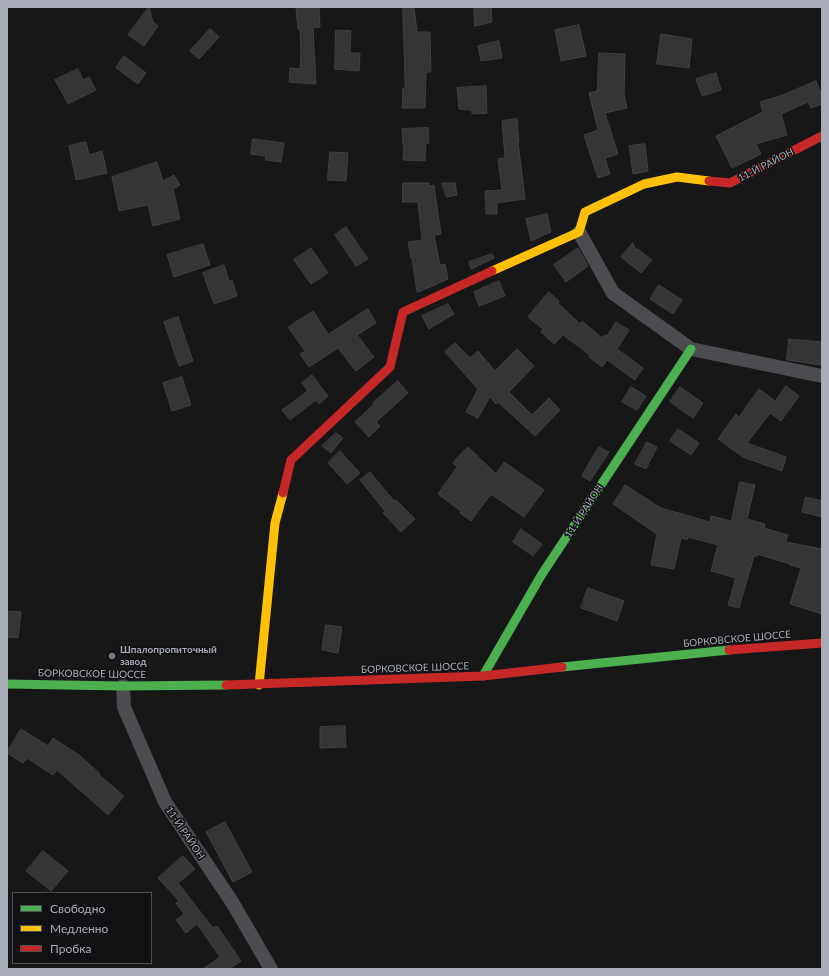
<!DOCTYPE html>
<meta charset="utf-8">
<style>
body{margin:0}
#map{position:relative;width:829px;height:976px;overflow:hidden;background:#171717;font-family:Lato,sans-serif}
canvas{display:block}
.frame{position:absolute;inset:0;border:8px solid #a8adb8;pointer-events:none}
.legend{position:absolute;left:12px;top:892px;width:140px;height:72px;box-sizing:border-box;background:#111113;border:1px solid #4d4f55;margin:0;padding:5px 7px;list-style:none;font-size:12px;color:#a8adb8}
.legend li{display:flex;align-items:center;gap:8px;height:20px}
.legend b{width:20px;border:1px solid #4d4f55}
</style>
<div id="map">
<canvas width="829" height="976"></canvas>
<div class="frame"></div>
<ul class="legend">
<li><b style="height:5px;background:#4caf50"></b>Свободно</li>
<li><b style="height:5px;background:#ffc107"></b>Медленно</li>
<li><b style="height:5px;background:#c62828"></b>Пробка</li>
</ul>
</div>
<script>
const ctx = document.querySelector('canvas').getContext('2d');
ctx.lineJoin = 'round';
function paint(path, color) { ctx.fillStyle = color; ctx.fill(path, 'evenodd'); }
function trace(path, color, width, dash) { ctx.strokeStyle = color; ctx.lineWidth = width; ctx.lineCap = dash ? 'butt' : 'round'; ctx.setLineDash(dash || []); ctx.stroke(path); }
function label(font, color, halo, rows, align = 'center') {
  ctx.font = font + ' Lato,sans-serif'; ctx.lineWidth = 3; ctx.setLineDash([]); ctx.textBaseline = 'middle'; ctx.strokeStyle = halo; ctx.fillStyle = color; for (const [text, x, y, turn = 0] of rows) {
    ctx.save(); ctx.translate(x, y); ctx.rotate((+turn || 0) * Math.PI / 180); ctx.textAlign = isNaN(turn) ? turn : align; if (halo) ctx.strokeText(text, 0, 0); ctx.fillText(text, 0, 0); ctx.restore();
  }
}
const building = new Path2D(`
 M 149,7 L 153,22 L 158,26 L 144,46 L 128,35 Z
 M 319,7 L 320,27 L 313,28 L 316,84 L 289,82 L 290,68 L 300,69 L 301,51 L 300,29 L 298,29 L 296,9 Z
 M 403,7 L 414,7 L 417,32 L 430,32 L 431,72 L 426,72 L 425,108 L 402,108 L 403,88 L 405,88 Z
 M 474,7 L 491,7 L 492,22 L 475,26 Z
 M 579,25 L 586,56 L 561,61 L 555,30 Z
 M 210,29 L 219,37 L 199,59 L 190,51 Z
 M 336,30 L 351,31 L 350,53 L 360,53 L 359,71 L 335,69 Z
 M 661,34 L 692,39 L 689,68 L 657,64 Z
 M 499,41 L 502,58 L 481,61 L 478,46 Z
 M 599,53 L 625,54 L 624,95 L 627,108 L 605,113 L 618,154 L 605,158 L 610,174 L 598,178 L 584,135 L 598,130 L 589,93 L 597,91 Z
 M 124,56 L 146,73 L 138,84 L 116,68 Z
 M 78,69 L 83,80 L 89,77 L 96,90 L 68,104 L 55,80 Z
 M 716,73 L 721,90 L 702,96 L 696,79 Z
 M 816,81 L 822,96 L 822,104 L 811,108 L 808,102 L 781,114 L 787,135 L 756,144 L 761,154 L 732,168 L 716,136 L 763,112 L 760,102 L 783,95 Z
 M 486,86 L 487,113 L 472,114 L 472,110 L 459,109 L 457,88 Z
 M 517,119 L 519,142 L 518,142 L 525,199 L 497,203 L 497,214 L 486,214 L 485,191 L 502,190 L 498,159 L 505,158 L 502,121 Z
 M 428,128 L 429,143 L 426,143 L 425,161 L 403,160 L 404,144 L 403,144 L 402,129 Z
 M 253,139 L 284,143 L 281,162 L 265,160 L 266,156 L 251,154 Z
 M 86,142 L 89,155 L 102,151 L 107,173 L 76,180 L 69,146 Z
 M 645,144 L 648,171 L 633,174 L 629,146 Z
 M 330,152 L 348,153 L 346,181 L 328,180 Z
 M 157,162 L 163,181 L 174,175 L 180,185 L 173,189 L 180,219 L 153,226 L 148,205 L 119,211 L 112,177 Z
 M 403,183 L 429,183 L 429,186 L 434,185 L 441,234 L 434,235 L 440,265 L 445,264 L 448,279 L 421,291 L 417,292 L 412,258 L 411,258 L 408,242 L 422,240 L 418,202 L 403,202 Z
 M 442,183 L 455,183 L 457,195 L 447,197 Z
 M 547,214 L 551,232 L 531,241 L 526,219 Z
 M 346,227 L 368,259 L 356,266 L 335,235 Z
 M 633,243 L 635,249 L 638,249 L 652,260 L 641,273 L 621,257 Z
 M 203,244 L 210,265 L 174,277 L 167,255 Z
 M 311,248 L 328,273 L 311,284 L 294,260 Z
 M 578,248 L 588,266 L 566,282 L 554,265 Z
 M 492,254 L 494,258 L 471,269 L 469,262 Z
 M 224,265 L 229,281 L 232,280 L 237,296 L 214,304 L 203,273 Z
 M 499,281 L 505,296 L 479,306 L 474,292 Z
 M 659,285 L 682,300 L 673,314 L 650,299 Z
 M 549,292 L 559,301 L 558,303 L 580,324 L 582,321 L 602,338 L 605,335 L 607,336 L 616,322 L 629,330 L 617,349 L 643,368 L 635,380 L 607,360 L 602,367 L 589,357 L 590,355 L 563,335 L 554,344 L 541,332 L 543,329 L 528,317 Z
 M 448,304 L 454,314 L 429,329 L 422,316 Z
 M 368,309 L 376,323 L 357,335 L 374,357 L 356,371 L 338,348 L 309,367 L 300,354 L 305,351 L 288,327 L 313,311 L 328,334 Z
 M 178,317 L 193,361 L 179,366 L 164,322 Z
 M 789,339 L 822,342 L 822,365 L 787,360 Z
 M 455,343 L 470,358 L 478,351 L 495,371 L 517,349 L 534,366 L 509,392 L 532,415 L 549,398 L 560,410 L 535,436 L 498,402 L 496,404 L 490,397 L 478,418 L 466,412 L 478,389 L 445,352 Z
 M 312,375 L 328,396 L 319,404 L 316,400 L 290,420 L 282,410 L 308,391 L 302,383 Z
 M 182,377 L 191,405 L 172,411 L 163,383 Z
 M 398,381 L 408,393 L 376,422 L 380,426 L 369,437 L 355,422 L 374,404 L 373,403 Z
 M 786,386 L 799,396 L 781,421 L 770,413 L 747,443 L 786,457 L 782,471 L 743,457 L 718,439 L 736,414 L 739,417 L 759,389 L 775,401 Z
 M 631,387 L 646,396 L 637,410 L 622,402 Z
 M 680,387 L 703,403 L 693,418 L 670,402 Z
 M 678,429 L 699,443 L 691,455 L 670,441 Z
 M 336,433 L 343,438 L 331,453 L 322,446 Z
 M 647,442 L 657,447 L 646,469 L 635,464 Z
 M 468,447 L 496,474 L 504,462 L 544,490 L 524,517 L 491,494 L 471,521 L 460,513 L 462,512 L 438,494 L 457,467 L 453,463 Z
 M 599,447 L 609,452 L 590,481 L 582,476 Z
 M 340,451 L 360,473 L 347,484 L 328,463 Z
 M 370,472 L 394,501 L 396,500 L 415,519 L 401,532 L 383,513 L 385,511 L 360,480 Z
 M 740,482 L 755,485 L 747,519 L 765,524 L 764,528 L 788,535 L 786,542 L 822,549 L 822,614 L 790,604 L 801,568 L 790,565 L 790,564 L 757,554 L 757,556 L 754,556 L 739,608 L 728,605 L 736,578 L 711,571 L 718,545 L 688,537 L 687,540 L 681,538 L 674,569 L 651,565 L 657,534 L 613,504 L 625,485 L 661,508 L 710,522 L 711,516 L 731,521 Z
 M 806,497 L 822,501 L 822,517 L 802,512 Z
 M 521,529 L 542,544 L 533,556 L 513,542 Z
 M 588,588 L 624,601 L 617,621 L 581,608 Z
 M 7,611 L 21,612 L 18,638 L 7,637 Z
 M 326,625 L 342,627 L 338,653 L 322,650 Z
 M 345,726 L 346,747 L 320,748 L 320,727 Z
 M 21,729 L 48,746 L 53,738 L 79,755 L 100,774 L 99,775 L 124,796 L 108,815 L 57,770 L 53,775 L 27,758 L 23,763 L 7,753 Z
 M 225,822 L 252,872 L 233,882 L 206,832 Z
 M 43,851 L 68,871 L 51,891 L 26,871 Z
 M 183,856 L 195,869 L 178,883 L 213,928 L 217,926 L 241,961 L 229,969 L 203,969 L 220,957 L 197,924 L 186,933 L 176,920 L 184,914 L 176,903 L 179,901 L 158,878 Z`);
paint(building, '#353536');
trace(building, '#3f4043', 1);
trace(new Path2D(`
 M 579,232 L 613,293 L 691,349 L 822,376
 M 123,686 L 124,707 L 165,802 L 232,902 L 271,969`), '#4b4c50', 14);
trace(new Path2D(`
 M 562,667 L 729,650
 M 483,676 L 542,574 L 691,349
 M 7,684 L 123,686 L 226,685`), '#4caf50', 9);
trace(new Path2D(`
 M 492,271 L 579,232 L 585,212 L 644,184 L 677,177 L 709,181
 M 259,685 L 275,523 L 283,493`), '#ffc107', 9);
trace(new Path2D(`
 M 709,181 L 730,183 L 822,136
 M 283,493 L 291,460 L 390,367 L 403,312 L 492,271
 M 729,650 L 822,643
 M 226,685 L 483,676 L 562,667`), '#c62828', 9);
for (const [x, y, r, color] of [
 [112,656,4,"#757880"]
]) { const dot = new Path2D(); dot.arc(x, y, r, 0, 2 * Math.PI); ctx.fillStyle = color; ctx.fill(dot); trace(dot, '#111113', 1.5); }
label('10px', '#a8adb8', '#111113', [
 ["11-Й РАЙОН",766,165,-27],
 ["11-Й РАЙОН",584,511,-57],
 ["БОРКОВСКОЕ ШОССЕ",737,639,-5],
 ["БОРКОВСКОЕ ШОССЕ",415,668,-2],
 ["БОРКОВСКОЕ ШОССЕ",92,674,1],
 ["11-Й РАЙОН",185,833,56]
]);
label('bold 10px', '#a8adb8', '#111113', [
 ["Шпалопропиточный",120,650],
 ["завод",120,662]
], 'left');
</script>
